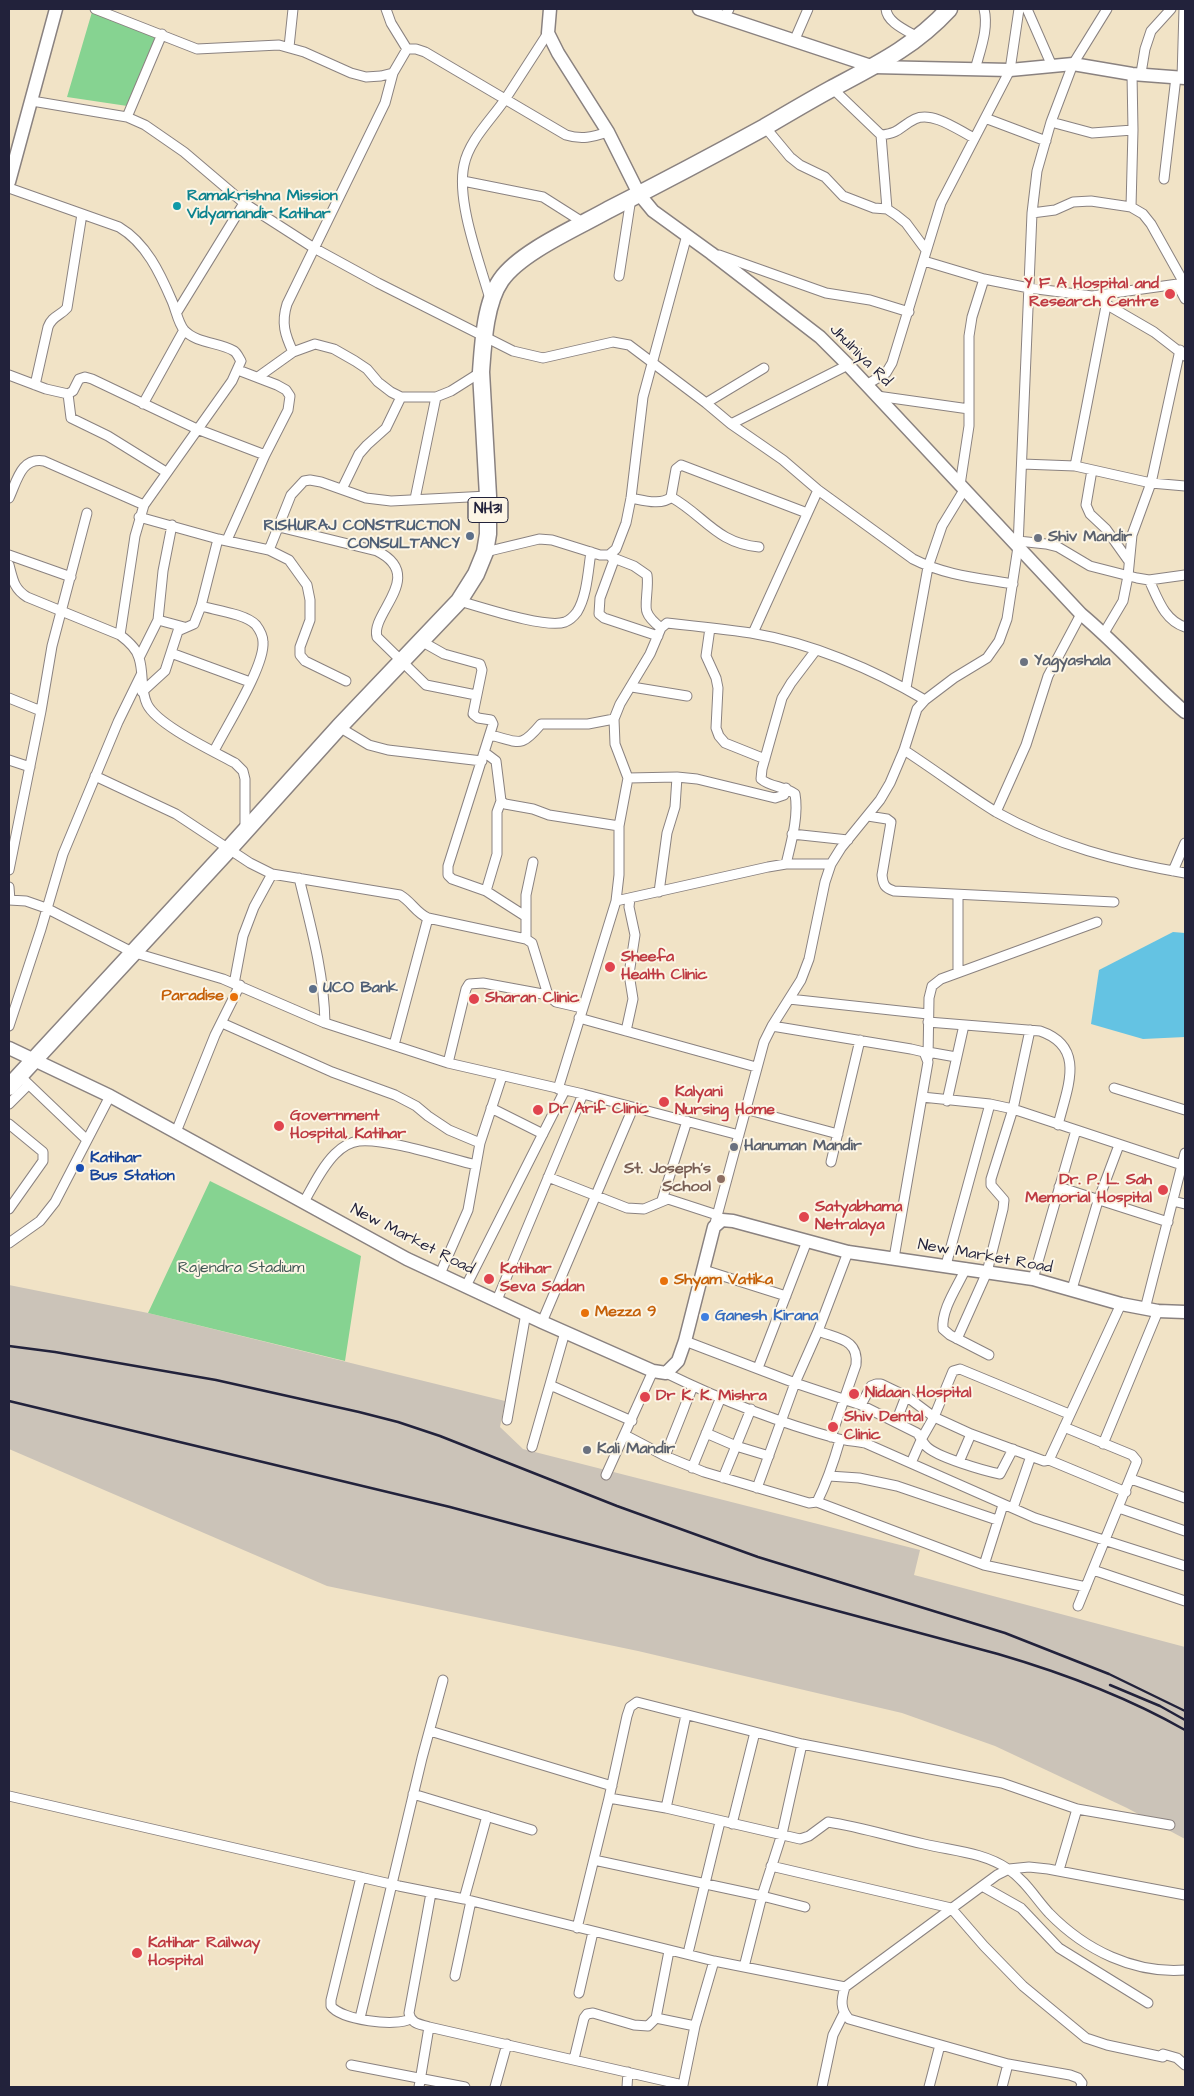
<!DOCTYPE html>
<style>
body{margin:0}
#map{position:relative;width:1194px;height:2096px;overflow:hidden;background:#f1e3c6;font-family:"Architects Daughter",sans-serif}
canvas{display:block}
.frame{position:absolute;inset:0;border:10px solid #22223b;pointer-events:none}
</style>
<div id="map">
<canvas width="1194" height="2096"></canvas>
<div class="frame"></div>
</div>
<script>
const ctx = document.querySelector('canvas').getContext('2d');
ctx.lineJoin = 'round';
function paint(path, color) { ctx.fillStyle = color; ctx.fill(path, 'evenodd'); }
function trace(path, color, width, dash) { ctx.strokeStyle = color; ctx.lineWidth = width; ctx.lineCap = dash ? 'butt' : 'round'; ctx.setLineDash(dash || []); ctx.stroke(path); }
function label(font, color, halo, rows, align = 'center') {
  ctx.font = font + ' "Architects Daughter",sans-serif'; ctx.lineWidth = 4; ctx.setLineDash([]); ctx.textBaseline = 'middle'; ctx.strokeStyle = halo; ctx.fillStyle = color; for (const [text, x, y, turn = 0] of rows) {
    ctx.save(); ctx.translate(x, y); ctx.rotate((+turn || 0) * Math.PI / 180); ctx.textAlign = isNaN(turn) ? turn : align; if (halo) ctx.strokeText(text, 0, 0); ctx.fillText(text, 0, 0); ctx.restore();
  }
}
paint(new Path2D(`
 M 9,1285 L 148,1313 L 505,1401 L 500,1427 L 523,1449 L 920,1550 L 914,1575 L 1185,1647 L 1185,1839 L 1127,1808 L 995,1746 L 902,1713 L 638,1651 L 327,1586 L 9,1449 Z`), '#cbc3b8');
paint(new Path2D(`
 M 92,12 L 158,34 L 134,107 L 67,97 Z
 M 210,1181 L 361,1256 L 345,1361 L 148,1313 Z`), '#86d391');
paint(new Path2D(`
 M 1173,932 L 1185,933 L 1185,1037 L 1143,1039 L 1091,1024 L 1099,970 Z`), '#64c3e3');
const street = new Path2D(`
 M 95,9 L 197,49 L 279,45 L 304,52 L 351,73 L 366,77 L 381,76 L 393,73 L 407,49 L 416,49 L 425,52 L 566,135 C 582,140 592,137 608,132
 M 386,9 L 391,23 L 407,49
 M 886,9 C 887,23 908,31 919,38
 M 1027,9 L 1052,66
 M 724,18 L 729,9
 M 795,39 L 808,9
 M 289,47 L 293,9
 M 975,70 C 980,50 989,29 984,9
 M 1141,73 L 1145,49 L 1151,31 L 1171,9
 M 1182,78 L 1184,9
 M 832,88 L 881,135 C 901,133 900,126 915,119 C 933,111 958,130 974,138
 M 32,101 L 127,117 L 145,125 L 184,152 L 244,203 L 314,248 L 378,283 L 513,351 L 543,358 L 613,342 L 629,345 L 706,403 L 731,424 L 783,460 L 818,490 L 913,559 C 944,575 978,578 1013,584
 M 127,117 L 162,34
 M 985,118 L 1046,141
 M 1051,122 L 1092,133 L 1133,130
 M 765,127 L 790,157 L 800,165 L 825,177 L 843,196 L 874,208 L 887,209 L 896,215 L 906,223 L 926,250
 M 881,135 L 887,209
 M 1164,179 L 1176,77
 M 463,181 L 543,197 L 584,223
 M 9,188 L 119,227 C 146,243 160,273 172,301 C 176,310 178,323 184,330 C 197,344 220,342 234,351 C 237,353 239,358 241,361 L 232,381 L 144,505 L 135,536 L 120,635
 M 1131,207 L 1133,130 L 1132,74
 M 1032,213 L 1055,210 L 1073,202 L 1091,201 L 1131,207 L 1143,214 L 1151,224 L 1184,283
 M 719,255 L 826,293 L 870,300 L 909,312
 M 924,261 L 984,279 L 1029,288 L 1092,296 L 1185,283
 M 619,276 L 631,198
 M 1177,284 L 1185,299
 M 1092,296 L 1154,332 L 1185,356
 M 490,299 C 480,263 456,202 464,165 C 469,140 492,119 506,98 C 520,76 534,55 548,33
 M 177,312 L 244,203
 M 293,352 C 285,335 281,323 287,304 L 385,103 L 393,73
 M 9,375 L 46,389 L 68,394 L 73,391 L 79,379 L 85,377 L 92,379 L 197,429 L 265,455
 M 258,377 L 293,352 L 315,344 L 334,349 L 355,361 L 367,369 L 378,382 L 391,392 L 401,397 L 436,397 L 451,391 L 481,372
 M 35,385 L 48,327 C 52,316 60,316 67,308 L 82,214
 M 866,385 L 886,373 L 892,363 L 941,203 L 1010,70 L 1019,9
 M 68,394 L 71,418 L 108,436 L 166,472
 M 877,396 L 969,409
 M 706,403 L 764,368
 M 143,404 L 184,330
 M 731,424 L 848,365
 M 1022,464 L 1075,466 L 1151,483 L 1185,486
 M 1075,466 L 1106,306
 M 1092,470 L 1086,505 L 1090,514 L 1106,529 L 1128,560
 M 960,485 L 969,426 L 969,336 L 972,317 L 984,279
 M 342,489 L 359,454 L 367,445 L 386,428 L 401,397
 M 671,497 C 705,516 716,543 759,547
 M 9,498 C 17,481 21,457 44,461 L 144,505
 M 631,498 C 642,500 662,506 671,497 L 676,469 L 681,465 L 807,513
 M 415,499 L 436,397
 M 139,517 L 218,539 L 269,550 L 289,560 L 307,585 L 310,600 L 310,620 L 300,647 L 300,655 L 305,661 L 346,681
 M 279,527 L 377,551 C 427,576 370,613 377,637 L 426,685 L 476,695
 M 227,540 L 265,455 L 288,410 L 290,396 L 286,390 L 277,385 L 238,370
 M 1018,541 L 1046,544 L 1058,547 L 1090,566 L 1137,578 L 1149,580 L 1185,575
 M 269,550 L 291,495 L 304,481 L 310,480 L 321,482 L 366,498 L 391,501 L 488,496
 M 485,552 L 539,539 L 552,540 L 600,555 L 609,555 L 616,549 L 626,523 L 631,498 L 643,397 L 687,235
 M 9,555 L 71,577
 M 611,557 L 634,566 L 647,575 C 649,587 644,606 647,612 C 649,618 656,624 661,628
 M 614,560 L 600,598 L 599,614 L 604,618 L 658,636
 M 9,565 C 13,580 14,589 27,597 L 120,635 C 128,641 137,649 139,658 C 144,673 140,689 147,704 C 157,725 213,751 235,763 L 243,771 L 245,779 L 245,830
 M 1149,580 C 1158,599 1164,620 1185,627
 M 459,601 C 481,607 546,629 565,622 C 570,620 574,616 577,612 C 587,596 588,571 591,552
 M 201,606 C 215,610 246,614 256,625 C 259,629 263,636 263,642 C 265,666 226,727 214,751
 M 158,620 L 184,627
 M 710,628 L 706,656 L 716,678 L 718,688 L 716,728 L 719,736 L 725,743 L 765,759
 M 753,633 L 818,490
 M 1104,633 L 1123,601 L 1128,576 L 1132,535 L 1151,483 L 1180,350
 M 421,641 L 444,654 L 480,664 L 482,670 L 473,714 L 478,718 L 491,720 L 493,724 L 448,866 L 448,875 L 452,879 L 486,891 L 525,916
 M 171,653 L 250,682
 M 139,658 L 158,620 L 163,571 L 172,525
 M 632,687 L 687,696
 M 906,688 L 928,567 L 942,526 L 964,490
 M 142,692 L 165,671 L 178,631 L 194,624 L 201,606 L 218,539
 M 9,698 L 41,711
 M 339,727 L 369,745 L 388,750 L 482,761
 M 490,735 C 520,742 520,749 541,724 L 588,724 L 614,719
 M 904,750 C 935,770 965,793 996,812 C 1055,845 1119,862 1185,873
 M 484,752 L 496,761 L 501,801 L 505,804 L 533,809 L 549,815 L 619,826
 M 9,760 L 30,767
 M 95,776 L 176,814 L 250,863 L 272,874 L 400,895 C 411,901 416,913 428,918 L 526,939 L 532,943 L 548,995 L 556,1002 L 582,1008
 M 628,778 L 677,777 L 697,779 L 775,798 L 784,795 L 786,788
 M 996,812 L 1026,745 L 1048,676 L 1081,614
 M 868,816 L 887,819 L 891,822 L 882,875 C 883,885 885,888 894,891 L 1114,902
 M 792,834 L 848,840
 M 786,864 C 791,843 799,816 795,794 C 784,786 770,787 761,779 L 762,769 L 782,698 L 791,683 L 816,650
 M 9,870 L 41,711 L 52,646 L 87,513
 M 1173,871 L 1185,843
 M 299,878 C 311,927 324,973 325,1023
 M 9,887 L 10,900
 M 486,891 L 497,854 L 497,812 L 501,801
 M 659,892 L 667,833 L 675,807 L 677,777
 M 958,895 L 958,972
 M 9,900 L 26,901 L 46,908 L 132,952 L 223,979 L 325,1023 L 448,1063 L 583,1094 L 739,1135
 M 616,901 L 768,867 L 786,864 L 831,864
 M 526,939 L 526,895 L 533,862
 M 234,984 L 243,936 L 254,907 L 272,874
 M 789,999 L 928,1014
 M 579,1018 L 756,1067
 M 928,1022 L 1040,1031 C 1087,1047 1067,1088 1058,1125
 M 222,1023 L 332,1072 L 395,1095 L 416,1106 L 428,1116 L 449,1130 L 480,1143
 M 9,1026 L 41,929 L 63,854 L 118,722 L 141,675
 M 772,1026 L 911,1049 L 924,1052 L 928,1062 L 894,1258
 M 626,1031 L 633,999 L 629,974 L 635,935 L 629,907 L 630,898
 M 394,1045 L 428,918
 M 928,1052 L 956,1057
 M 928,1058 L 929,998 L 932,986 L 941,979 L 1097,922
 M 448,1063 L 466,989 L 469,984 L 483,983 L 548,995
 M 20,1076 L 87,1140
 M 1114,1088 L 1185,1110
 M 558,1089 L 616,901 L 619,875 L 619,826 L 628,778 L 615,744 L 614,719 L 620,704 L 650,654 L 661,628 L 667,623 C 695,626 723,629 751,633 C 811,643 873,669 925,700
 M 922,1097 L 990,1104 L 1013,1109 L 1185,1166
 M 947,1101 L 964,1025
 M 9,1104 L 28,1085
 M 491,1108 L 543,1134
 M 745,1109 L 838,1134
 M 9,1124 L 43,1152 L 43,1161 L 9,1209
 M 176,1132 L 215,1035 L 240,985
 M 831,1162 L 860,1040
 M 548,1177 L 627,1208 L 644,1209 L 668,1199 L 717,1215
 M 1059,1187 L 1168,1222
 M 662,1200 L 687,1121
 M 1173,1201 L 1185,1204
 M 304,1202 C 313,1186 322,1167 335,1154 C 341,1148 350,1142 359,1141 C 386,1138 447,1158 476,1165
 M 714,1227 L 764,1042 L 772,1026 L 801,980 L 809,959 L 825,882 L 831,864 L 841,848 L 880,800 L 890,783 L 904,750 L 917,709 L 925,700 L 954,678 L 987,658 L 999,641 L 1007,619 L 1018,547 L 1032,213 L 1037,171 L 1051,122 L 1073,64 L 1107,9
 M 9,1243 L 40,1221 L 55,1202 L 110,1096
 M 946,1265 L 990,1104
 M 966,1268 C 958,1286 941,1309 943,1329 L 950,1335 L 989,1355
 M 704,1270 L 786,1296
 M 440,1274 L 468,1210 L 480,1143 L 502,1076
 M 1033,1279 L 1076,1130
 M 466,1286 L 565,1090
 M 1072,1289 L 1098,1201 L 1119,1145
 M 497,1300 L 583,1094
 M 1145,1309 L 1185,1153
 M 542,1322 L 633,1108
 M 818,1331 C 838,1339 859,1339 856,1365 L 831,1437
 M 957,1339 L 987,1272 L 1003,1209 L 1004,1200 L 991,1185 L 991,1179 L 1013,1109 L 1030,1030
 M 685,1341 L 795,1383 L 861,1405 L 871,1386 L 876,1384 L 881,1384 L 906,1396 L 934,1417 L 971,1434 L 1044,1461 L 1049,1460 L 1121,1304
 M 758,1368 L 807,1241
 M 666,1373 C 721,1400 780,1423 839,1439 C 847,1441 856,1441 865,1443 L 1035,1518 L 1185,1566
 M 550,1385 L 632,1421
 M 861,1405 L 917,1433 C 921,1437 922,1442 926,1446 C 936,1457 985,1471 1000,1474 L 1013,1449
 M 507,1420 L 526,1313
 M 896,1422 L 906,1396
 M 1064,1427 L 1132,1455 L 1137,1461 L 1078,1606
 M 706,1433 L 736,1446 L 769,1456
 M 625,1435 L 665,1456 L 704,1472 L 809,1503 L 817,1502 C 827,1482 834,1461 840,1440
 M 1103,1444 L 1158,1311
 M 532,1447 L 565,1332
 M 665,1456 L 693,1386
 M 1049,1460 L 1126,1492
 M 959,1462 L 971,1434
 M 911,1463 L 922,1438 L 934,1417 L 953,1371 L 960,1369 L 1069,1414
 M 692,1468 L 721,1397
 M 606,1475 L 653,1371
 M 829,1476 L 859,1478 L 897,1486 L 997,1520
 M 723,1478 L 751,1409
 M 1131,1479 L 1185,1498
 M 757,1488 L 795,1383 L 818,1331 L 848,1252
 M 817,1502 L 984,1565 L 1086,1587
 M 1013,1508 L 1031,1456
 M 1119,1508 L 1185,1531
 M 984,1565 L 1003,1505
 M 1093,1570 L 1185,1601
 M 430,1731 L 612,1786
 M 413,1794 L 532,1830
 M 9,1796 L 399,1886 L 464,1899 L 714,1961 L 845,1987 L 997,1875 L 1009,1869 L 1029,1867 L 1048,1869 L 1185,1895
 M 666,1808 L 686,1715
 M 732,1824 L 755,1732
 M 1170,1825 L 1077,1809 L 1002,1783 L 802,1744 L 637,1702 L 630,1707 L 627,1716 L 609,1798 L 666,1808 L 800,1839 L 809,1836 L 828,1822 C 861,1827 892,1837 924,1844 C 953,1851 983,1852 1008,1869 C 1025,1880 1036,1899 1049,1913 C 1085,1950 1134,1974 1185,1970
 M 594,1860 L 762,1896 L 805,1907
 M 771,1866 L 951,1908 L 984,1946 L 1023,1986 L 1086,2038 L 1107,2045 L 1163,2057
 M 1059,1870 L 1077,1809
 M 361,1877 L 331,2000 L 331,2006 C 341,2020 396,2027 410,2019
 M 982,1886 L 1021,1908 L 1059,1948 L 1148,2003
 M 431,1893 L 409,2013 C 411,2024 420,2024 429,2027 L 683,2085 L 695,2026 L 714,1961
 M 464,1899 L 487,1816
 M 577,1928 L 609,1798
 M 689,1949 L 720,1822
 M 669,1951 L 656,2018 L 695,2026
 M 744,1967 L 762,1896 L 782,1834 L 802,1744
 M 455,1976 L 471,1901
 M 845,1987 C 841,2000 840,2009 849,2019 L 1008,2064 L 1070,2075 L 1078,2078 L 1082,2083 L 1081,2087
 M 579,1993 L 593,1932
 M 360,2018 L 422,1758 L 443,1680
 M 1163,2054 L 1177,2058 L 1185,2065
 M 574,2059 L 584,2018 L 587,2014 L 593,2013 L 634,2025 L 648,2026 L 656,2018
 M 351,2065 L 465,2087
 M 419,2087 L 429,2027
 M 495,2087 L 507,2044
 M 627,2087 L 628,2072
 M 822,2087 L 833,2035 L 844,2013
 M 929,2087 L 940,2045
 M 1002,2087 L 1008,2064`);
const secondary = new Path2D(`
 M 550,9 L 548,33 L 558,53 L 608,132 L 639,194 L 653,211 L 711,253 L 820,337 L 848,365 L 1081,614 C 1118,645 1149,681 1185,712
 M 699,9 L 874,67 L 1010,70 L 1073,64 L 1132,74 L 1185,78
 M 9,182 L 56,9
 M 9,1048 L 110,1096 L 407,1259 L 542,1322 L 653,1371 L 666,1373 L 678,1361 L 685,1341 L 714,1227 L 722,1220 L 733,1221 L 848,1252 L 1033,1279 L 1121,1304 L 1158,1311 L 1185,1312`);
const highway = new Path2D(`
 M 9,1087 L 229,849 L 339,727 L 459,601 L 476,574 L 485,552 L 488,534 L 488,496 L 481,372 C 483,344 485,303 501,280 C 520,252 578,227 608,210 C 661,183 714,155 765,127 C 787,114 809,101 831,89 C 876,65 914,47 949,9`);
trace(street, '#8a8280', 11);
trace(secondary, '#8a8280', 15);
trace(highway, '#8a8280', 19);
trace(street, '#fff', 9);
trace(secondary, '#fff', 12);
trace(highway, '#fff', 16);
trace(new Path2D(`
 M 9,1346 L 55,1352 L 216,1380 L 359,1412 L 398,1422 L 440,1436 L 617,1506 L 758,1557 L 1005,1633 L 1109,1674 L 1185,1711
 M 9,1401 L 450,1507 L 998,1654 C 1063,1673 1127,1697 1185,1730
 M 1110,1685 L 1160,1706 L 1185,1720`), '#22223b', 2.5);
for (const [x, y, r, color] of [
 [177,206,5,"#0f9aa8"],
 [1170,294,6,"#e0444e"],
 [470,536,5,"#5c6f8a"],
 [1038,538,5,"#6b7280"],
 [1024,662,5,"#6b7280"],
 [610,967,6,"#e0444e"],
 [313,989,5,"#5c6f8a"],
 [234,997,5,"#e8710a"],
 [474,999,6,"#e0444e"],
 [664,1102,6,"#e0444e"],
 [538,1110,6,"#e0444e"],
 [279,1126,6,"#e0444e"],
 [734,1147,5,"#6b7280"],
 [80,1168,5,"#1a4fb4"],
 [721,1179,5,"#8d6e63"],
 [1163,1190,6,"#e0444e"],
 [804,1217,6,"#e0444e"],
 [489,1279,6,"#e0444e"],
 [664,1281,5,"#e8710a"],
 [585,1313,5,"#e8710a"],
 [705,1317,5,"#3f7fe0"],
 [854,1394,6,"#e0444e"],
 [645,1397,6,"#e0444e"],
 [833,1427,6,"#e0444e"],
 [587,1450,5,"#6b7280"],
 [137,1953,6,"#e0444e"]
]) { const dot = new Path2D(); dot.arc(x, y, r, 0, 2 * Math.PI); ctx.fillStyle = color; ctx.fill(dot); trace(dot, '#fcf5e5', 2); }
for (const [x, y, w] of [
 [488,510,40]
]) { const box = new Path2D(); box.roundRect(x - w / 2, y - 12.5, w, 25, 4); ctx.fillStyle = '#fcf5e5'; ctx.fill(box); trace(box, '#22223b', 1); }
label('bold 15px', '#22223b', null, [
 ["NH31",488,510]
]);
label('bold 16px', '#0d838f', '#fcf5e5', [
 ["Ramakrishna Mission",187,197],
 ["Vidyamandir Katihar",187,215]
], 'left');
label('bold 16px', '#be3a42', '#fcf5e5', [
 ["Y F A Hospital and",1159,285,"right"],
 ["Research Centre",1159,303,"right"],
 ["Sheefa",621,958],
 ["Health Clinic",621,976],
 ["Sharan Clinic",485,999],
 ["Kalyani",675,1093],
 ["Nursing Home",675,1111],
 ["Dr Arif Clinic",549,1110],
 ["Government",290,1117],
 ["Hospital, Katihar",290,1135],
 ["Dr. P. L. Sah",1152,1181,"right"],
 ["Memorial Hospital",1152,1199,"right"],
 ["Satyabhama",815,1208],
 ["Netralaya",815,1226],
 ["Katihar",500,1270],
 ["Seva Sadan",500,1288],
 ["Nidaan Hospital",865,1394],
 ["Dr K. K. Mishra",656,1397],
 ["Shiv Dental",844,1418],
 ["Clinic",844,1436],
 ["Katihar Railway",148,1944],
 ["Hospital",148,1962]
], 'left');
label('16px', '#22223b', '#fcf5e5', [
 ["Jhulniya Rd",860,356,45],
 ["New Market Road",412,1240,27],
 ["New Market Road",985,1257,10]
]);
label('bold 16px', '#4e5e75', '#fcf5e5', [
 ["RISHURAJ CONSTRUCTION",460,527],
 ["CONSULTANCY",460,545],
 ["UCO Bank",323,989,"left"]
], 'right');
label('bold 16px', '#5b616d', '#fcf5e5', [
 ["Shiv Mandir",1048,538],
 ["Yagyashala",1034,662],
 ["Hanuman Mandir",744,1147],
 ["Kali Mandir",597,1450]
], 'left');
label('bold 16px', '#c56008', '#fcf5e5', [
 ["Paradise",224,997,"right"],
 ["Shyam Vatika",674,1281],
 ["Mezza 9",595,1313]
], 'left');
label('bold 16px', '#164399', '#fcf5e5', [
 ["Katihar",90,1159],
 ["Bus Station",90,1177]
], 'left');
label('bold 16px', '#785e54', '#fcf5e5', [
 ["St. Joseph's",711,1170],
 ["School",711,1188]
], 'right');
label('16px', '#405755', '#fcf5e5', [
 ["Rajendra Stadium",241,1269]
]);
label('bold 16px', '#366cbe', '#fcf5e5', [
 ["Ganesh Kirana",715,1317]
], 'left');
</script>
